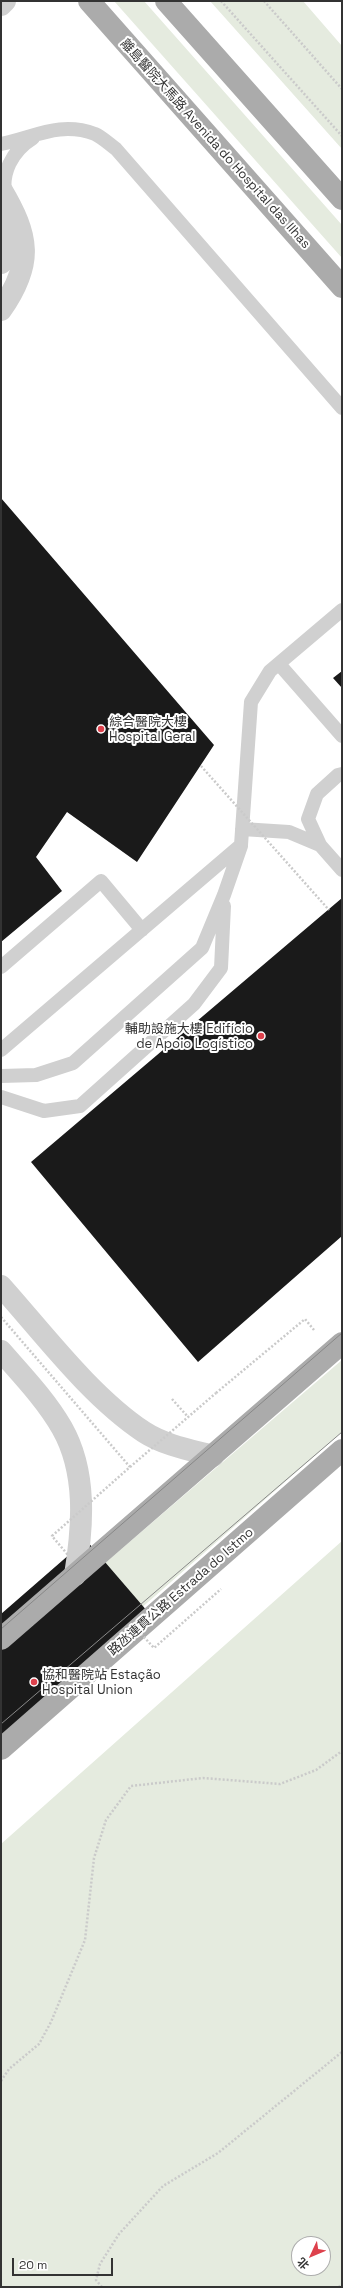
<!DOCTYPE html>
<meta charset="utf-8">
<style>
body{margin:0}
#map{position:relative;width:343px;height:2288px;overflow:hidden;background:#fff;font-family:"Space Grotesk","Noto Sans SC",sans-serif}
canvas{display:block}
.frame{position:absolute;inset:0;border:2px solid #333;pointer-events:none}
.north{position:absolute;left:291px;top:2236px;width:40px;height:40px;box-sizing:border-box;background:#fff;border:1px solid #adadad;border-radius:50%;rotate:226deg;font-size:11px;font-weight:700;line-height:16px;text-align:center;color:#333}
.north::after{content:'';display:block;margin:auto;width:14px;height:18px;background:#dd414c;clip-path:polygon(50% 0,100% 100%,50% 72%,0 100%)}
.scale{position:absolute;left:12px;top:2258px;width:101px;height:18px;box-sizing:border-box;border:2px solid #333;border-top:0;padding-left:5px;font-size:12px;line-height:14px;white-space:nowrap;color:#333;-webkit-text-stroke:3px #fff;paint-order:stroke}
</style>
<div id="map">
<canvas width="343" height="2288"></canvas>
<div class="frame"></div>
<div class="north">北</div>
<div class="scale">20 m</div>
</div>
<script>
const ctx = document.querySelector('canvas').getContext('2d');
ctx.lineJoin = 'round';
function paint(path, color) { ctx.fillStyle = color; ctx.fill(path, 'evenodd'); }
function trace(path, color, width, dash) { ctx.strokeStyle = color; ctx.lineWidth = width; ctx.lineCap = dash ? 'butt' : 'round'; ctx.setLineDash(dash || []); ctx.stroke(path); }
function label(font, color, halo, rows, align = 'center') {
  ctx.font = font + ' "Space Grotesk","Noto Sans SC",sans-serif'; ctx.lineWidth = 4; ctx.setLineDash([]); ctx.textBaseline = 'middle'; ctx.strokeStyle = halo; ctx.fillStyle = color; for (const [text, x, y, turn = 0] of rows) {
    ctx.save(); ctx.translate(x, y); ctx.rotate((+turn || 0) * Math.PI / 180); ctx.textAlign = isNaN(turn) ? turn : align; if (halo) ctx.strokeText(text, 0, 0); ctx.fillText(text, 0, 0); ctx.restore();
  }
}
paint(new Path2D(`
 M 114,1 L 144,1 L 342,225 L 342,258 Z
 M 210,1 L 303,1 L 342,46 L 342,149 Z
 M 342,1360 L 342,1432 L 1,1731 L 1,1652 Z
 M 342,1541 L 342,2287 L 1,2287 L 1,1844 ZM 299,2244 L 323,2244 L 323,2268 L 299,2268 Z`), '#e5ebdf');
paint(new Path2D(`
 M 1,498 L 214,745 L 137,862 L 67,812 L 36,857 L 62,891 L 1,942 Z
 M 342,671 L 342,688 L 333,678 Z
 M 342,898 L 342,1236 L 198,1362 L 31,1162 Z
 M 86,1540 L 148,1612 L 1,1740 L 1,1614 Z`), '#1a1a1a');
trace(new Path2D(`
 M 221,1 L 342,136
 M 264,1 L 342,89
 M 216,1393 L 305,1319 L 314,1330
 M 172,1399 L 188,1417
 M 1,2081 L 9,2069 L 39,2044 L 51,2022 L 85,1940 L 94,1858 L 106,1820 L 131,1786 L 203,1778 L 280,1784 L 316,1770 L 342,1751
 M 102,2287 L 96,2280 L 100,2264 L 119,2234 L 163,2186 L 218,2153 L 342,2052
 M 339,2287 L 342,2284`), '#cacaca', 2.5, [2, 2]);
trace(new Path2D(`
 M 1,144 C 35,137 60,121 95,134 C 102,137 109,144 116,149 L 342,408
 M 6,198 C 0,174 12,151 33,138
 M 279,664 L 342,736
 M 242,829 L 289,832 L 320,845 L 342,870
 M 320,845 L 308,819 L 317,794 L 338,775 L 342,774
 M 1,967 L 101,881 L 142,930
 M 1,1050 L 241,845 L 251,702 L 270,671 L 342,610
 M 1,1076 L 36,1075 L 73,1063 L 202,948 L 224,895 L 241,846
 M 1,1097 L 44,1111 L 80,1106 L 194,1004 L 221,968 L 224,906`), '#d0d0d0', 14);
trace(new Path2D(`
 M 1,5 L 5,1
 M 1,189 C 29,236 34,263 1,310
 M 1,221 L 3,255 L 1,263
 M 1,1286 C 44,1334 90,1396 144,1432 C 164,1445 190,1450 213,1456
 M 1,1351 C 22,1375 46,1400 62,1428 C 87,1472 83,1526 75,1575`), '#d0d0d0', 22);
trace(new Path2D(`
 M 89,1 L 342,287
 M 166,1 L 342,199
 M 1,1639 L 342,1343
 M 1,1749 L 342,1450`), '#ababab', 22);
trace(new Path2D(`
 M 1,1629 L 342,1333
 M 1,1724 L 342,1432`), '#888', 1);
trace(new Path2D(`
 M 201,766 L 329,910
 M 1,1317 L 130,1467 L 52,1536 L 68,1555
 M 130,1467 L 216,1393
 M 133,1625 L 154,1648 L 221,1589`), '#cacaca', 2.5, [2, 2]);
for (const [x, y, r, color] of [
 [101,729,4,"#dd414c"],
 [261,1036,4,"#dd414c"],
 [34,1682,4,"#dd414c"]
]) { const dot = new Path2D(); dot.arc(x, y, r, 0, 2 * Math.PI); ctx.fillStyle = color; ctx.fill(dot); trace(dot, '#fff', 1.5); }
label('13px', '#333', '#fff', [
 ["離島醫院大馬路 Avenida do Hospital das Ilhas",215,144,48],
 ["路氹連貫公路 Estrada do Istmo",181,1592,-41]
]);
label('13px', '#333', '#fff', [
 ["綜合醫院大樓",109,722],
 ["Hospital Geral",109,737],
 ["輔助設施大樓 Edifício",253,1029,"right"],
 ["de Apoio Logístico",253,1044,"right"],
 ["協和醫院站 Estação",42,1675],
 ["Hospital Union",42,1690]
], 'left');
</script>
